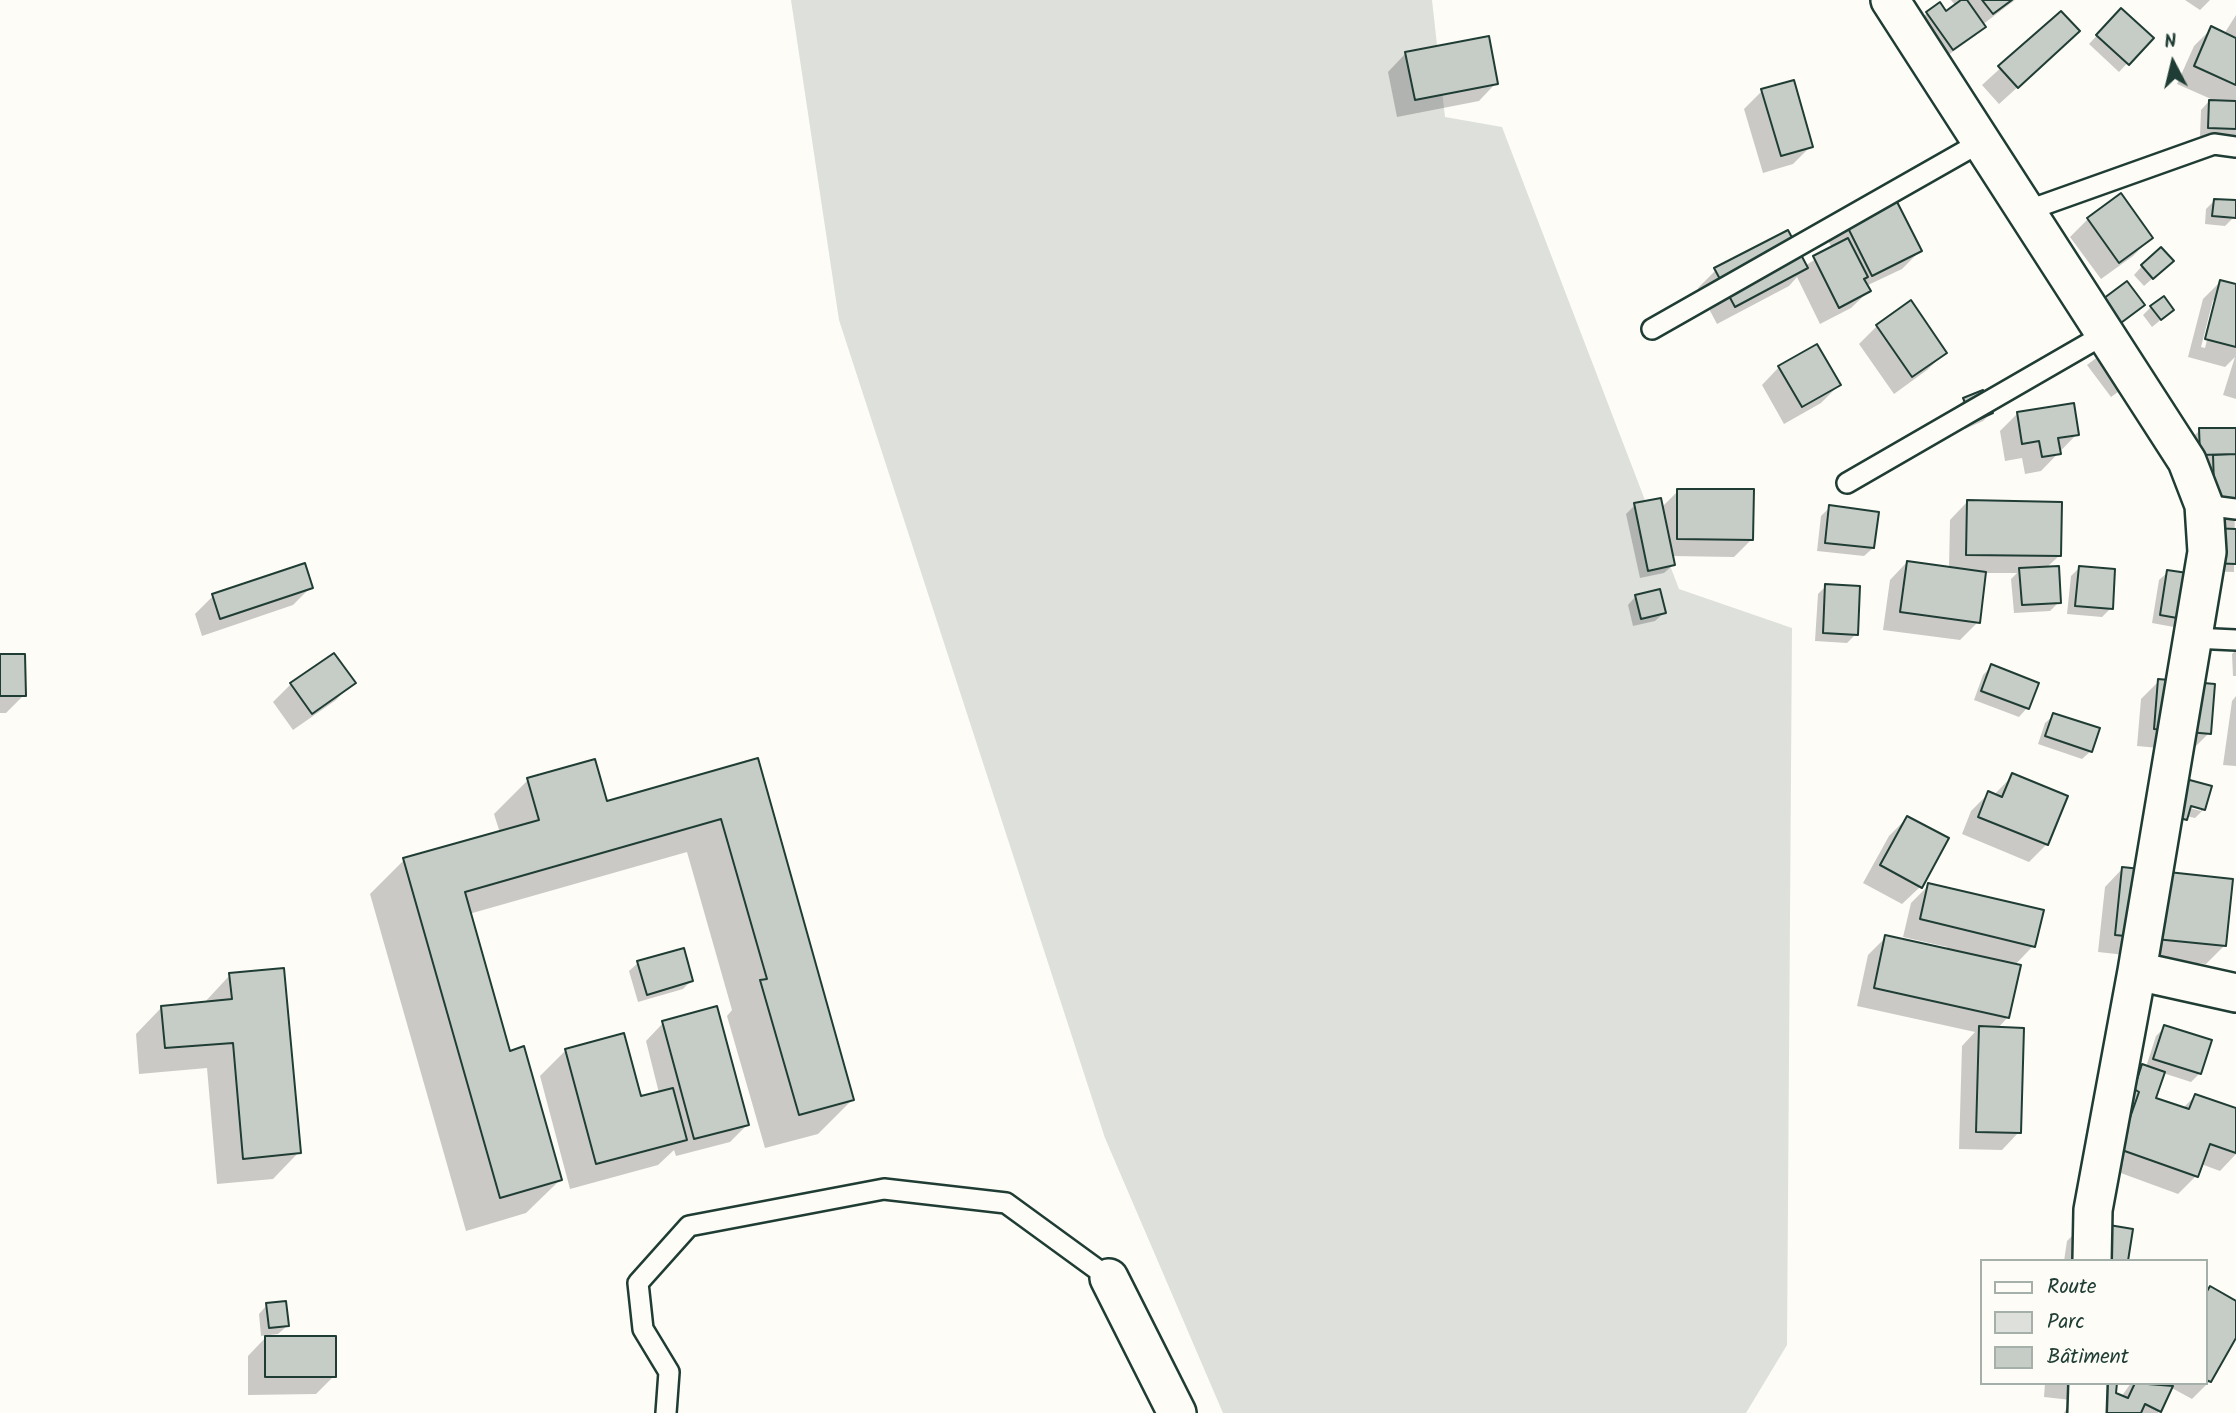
<!DOCTYPE html>
<meta charset="utf-8">
<style>
body{margin:0}
#map{position:relative;width:2236px;height:1413px;overflow:hidden;background:#fdfcf7;font-family:Kalam,sans-serif}
canvas{display:block}
.legend{position:absolute;left:1980px;top:1259px;width:228px;height:126px;box-sizing:border-box;background:#fdfcf7;border:2px solid #a4b0a9;margin:0;padding:9px 12px;list-style:none;font-size:21px;color:#1f3d34}
.legend li{display:flex;align-items:center;gap:14px;height:35px}
.legend b{width:35px;border:2px solid #a4b0a9}
.north{position:absolute;left:2138px;top:28px;width:70px;height:70px;-webkit-text-stroke:5px #fdfcf7;paint-order:stroke;rotate:353deg;font-size:19px;font-weight:700;line-height:28px;text-align:center;color:#1f3d34}
.north::after{content:'';display:block;margin:auto;width:24px;height:32px;background:#1f3d34;clip-path:polygon(50% 0,100% 100%,50% 72%,0 100%)}
</style>
<div id="map">
<canvas width="2236" height="1413"></canvas>
<ul class="legend">
<li><b style="height:9px;background:#fdfcf7"></b>Route</li>
<li><b style="height:19px;background:#dde0db"></b>Parc</li>
<li><b style="height:19px;background:#c6cdc7"></b>Bâtiment</li>
</ul>
<div class="north">N</div>
</div>
<script>
const ctx = document.querySelector('canvas').getContext('2d');
ctx.lineJoin = 'round';
function paint(path, color) { ctx.fillStyle = color; ctx.fill(path, 'evenodd'); }
function trace(path, color, width, dash) { ctx.strokeStyle = color; ctx.lineWidth = width; ctx.lineCap = dash ? 'butt' : 'round'; ctx.setLineDash(dash || []); ctx.stroke(path); }
paint(new Path2D(`
 M 791,0 L 1432,0 L 1445,117 L 1502,127 L 1679,589 L 1792,628 L 1787,1345 L 1746,1413 L 1223,1413 L 1105,1138 L 839,320 Z`), '#dde0db');
paint(new Path2D(`
 M 1951,0 L 2015,0 L 1982,25 L 1984,27 L 1975,36 L 1944,58 L 1919,22 L 1927,13 L 1945,13 L 1956,6 Z
 M 2185,0 L 2210,0 L 2200,10 Z
 M 2121,10 L 2151,38 L 2119,72 L 2089,44 Z
 M 2061,13 L 2060,49 L 1999,104 L 1982,85 Z
 M 2236,15 L 2236,137 L 2200,136 L 2201,110 L 2211,99 L 2177,84 L 2194,46 L 2212,28 L 2224,34 Z
 M 1405,54 L 1496,83 L 1479,101 L 1397,117 L 1388,72 Z
 M 1762,91 L 1811,146 L 1793,164 L 1763,173 L 1744,109 Z
 M 2214,201 L 2234,217 L 2225,226 L 2205,224 L 2206,209 Z
 M 1842,215 L 1920,251 L 1902,269 L 1866,286 L 1869,291 L 1851,308 L 1820,324 L 1797,277 L 1789,286 L 1717,324 L 1698,288 L 1716,270 L 1805,266 L 1832,248 L 1824,233 Z
 M 2088,219 L 2151,238 L 2133,256 L 2101,279 L 2070,237 Z
 M 2142,266 L 2163,269 L 2144,286 L 2134,275 Z
 M 2221,281 L 2236,285 L 2236,399 L 2223,395 L 2235,357 L 2225,367 L 2188,357 L 2203,299 ZM 2213,300 L 2217,300 L 2205,348 L 2201,347 Z
 M 2151,307 L 2163,318 L 2152,327 L 2143,315 Z
 M 1877,326 L 1945,353 L 1927,370 L 1894,394 L 1859,344 Z
 M 2121,339 L 2135,380 L 2111,397 L 2087,365 Z
 M 1779,367 L 1839,385 L 1821,403 L 1784,424 L 1762,385 Z
 M 1964,400 L 1991,413 L 1983,421 L 1965,429 L 1956,408 Z
 M 2018,413 L 2077,434 L 2041,471 L 2025,474 L 2022,458 L 2005,461 L 2000,431 Z
 M 2200,430 L 2236,430 L 2234,572 L 2200,571 L 2196,474 L 2208,462 L 2192,463 L 2191,439 Z
 M 1678,491 L 1752,539 L 1734,557 L 1671,556 L 1673,565 L 1664,573 L 1640,578 L 1626,514 L 1635,505 L 1661,508 Z
 M 1967,502 L 2059,556 L 2046,568 L 2059,602 L 2050,611 L 2014,613 L 2011,579 L 2017,573 L 1984,573 L 1978,622 L 1960,640 L 1883,630 L 1890,580 L 1907,562 L 1949,568 L 1950,520 Z
 M 1830,507 L 1873,548 L 1864,556 L 1817,551 L 1821,516 Z
 M 303,565 L 311,587 L 293,605 L 202,636 L 195,614 L 213,596 Z
 M 2079,568 L 2111,608 L 2102,617 L 2067,614 L 2071,576 Z
 M 2168,572 L 2190,630 L 2152,623 L 2159,580 Z
 M 1826,586 L 1856,634 L 1847,643 L 1815,641 L 1818,594 Z
 M 1636,596 L 1664,613 L 1655,621 L 1633,626 L 1628,605 Z
 M 2236,650 L 2236,676 L 2233,676 L 2232,654 Z
 M 333,655 L 353,682 L 336,700 L 293,730 L 273,702 L 291,684 Z
 M 0,656 L 24,695 L 6,713 L 0,713 Z
 M 1991,667 L 2027,708 L 2019,717 L 1974,700 L 1983,675 Z
 M 2159,681 L 2209,733 L 2191,751 L 2137,746 L 2141,699 Z
 M 2236,696 L 2236,766 L 2223,765 L 2232,701 Z
 M 2054,715 L 2091,751 L 2082,759 L 2038,744 L 2045,723 Z
 M 757,760 L 852,1100 L 818,1134 L 765,1148 L 727,1016 L 732,1010 L 687,852 L 469,914 L 508,1053 L 560,1180 L 526,1213 L 466,1231 L 370,894 L 404,860 L 500,833 L 494,814 L 528,780 L 606,803 Z
 M 2013,775 L 2047,844 L 2029,862 L 1962,834 L 1971,811 L 1989,793 L 1994,795 Z
 M 2171,777 L 2210,788 L 2204,809 L 2195,818 L 2186,816 L 2177,828 L 2153,821 L 2163,785 ZM 2183,803 L 2201,807 L 2201,811 L 2182,806 Z
 M 1907,818 L 1920,887 L 1902,904 L 1863,883 L 1889,836 Z
 M 2122,869 L 2224,946 L 2206,964 L 2098,952 L 2105,887 Z
 M 1929,885 L 2033,946 L 2014,966 L 2008,1017 L 1997,1029 L 2019,1132 L 2002,1150 L 1959,1149 L 1962,1046 L 1975,1032 L 1857,1006 L 1868,955 L 1886,937 L 1946,950 L 1947,947 L 1903,937 L 1911,903 Z
 M 638,963 L 691,981 L 683,989 L 638,1002 L 629,971 Z
 M 230,975 L 299,1152 L 273,1179 L 217,1184 L 207,1068 L 139,1074 L 136,1034 L 162,1007 L 204,1003 Z
 M 663,1023 L 748,1124 L 730,1142 L 676,1156 L 674,1150 L 658,1165 L 570,1189 L 540,1076 L 566,1050 L 639,1098 L 659,1093 L 646,1041 Z
 M 2165,1027 L 2200,1073 L 2191,1082 L 2163,1073 L 2154,1099 L 2182,1109 L 2195,1096 L 2236,1110 L 2236,1154 L 2220,1171 L 2201,1164 L 2196,1176 L 2178,1194 L 2118,1172 L 2105,1199 L 2075,1193 L 2081,1168 L 2090,1160 L 2125,1084 L 2143,1066 L 2146,1067 L 2156,1036 Z
 M 2085,1223 L 2126,1261 L 2064,1261 L 2067,1241 Z
 M 2210,1289 L 2236,1303 L 2236,1335 L 2210,1381 L 2192,1399 L 2170,1387 L 2158,1413 L 2064,1413 L 2071,1400 L 2044,1397 L 2045,1383 L 2115,1383 L 2114,1394 L 2121,1397 L 2131,1383 L 2206,1383 L 2206,1292 Z
 M 267,1305 L 287,1326 L 278,1334 L 261,1336 L 259,1314 Z
 M 267,1336 L 334,1376 L 316,1394 L 248,1395 L 248,1356 Z`), '#0003');
const building = new Path2D(`
 M 1961,0 L 1967,0 L 1986,27 L 1953,50 L 1926,12 L 1940,2 L 1946,11 Z
 M 1982,0 L 2012,0 L 1993,14 Z
 M 2121,8 L 2154,38 L 2129,65 L 2096,35 Z
 M 2061,11 L 2080,31 L 2018,88 L 1998,66 Z
 M 2211,26 L 2236,38 L 2236,85 L 2194,66 Z
 M 1489,36 L 1498,84 L 1415,100 L 1405,52 Z
 M 1794,80 L 1813,147 L 1781,156 L 1761,89 Z
 M 2209,100 L 2236,101 L 2236,129 L 2208,128 Z
 M 1891,190 L 1922,251 L 1872,276 L 1841,214 Z
 M 2121,193 L 2153,238 L 2119,263 L 2087,218 Z
 M 2214,199 L 2236,200 L 2236,218 L 2212,216 Z
 M 1788,230 L 1808,268 L 1735,307 L 1714,268 Z
 M 1848,238 L 1868,277 L 1864,279 L 1871,291 L 1839,308 L 1813,256 Z
 M 2161,247 L 2174,261 L 2153,279 L 2141,265 Z
 M 2220,280 L 2236,284 L 2236,347 L 2205,339 Z
 M 2127,281 L 2145,305 L 2102,337 L 2084,313 Z
 M 2164,296 L 2174,310 L 2161,320 L 2150,306 Z
 M 1911,300 L 1947,353 L 1912,377 L 1876,325 Z
 M 1817,344 L 1841,385 L 1802,407 L 1778,366 Z
 M 1983,390 L 1993,413 L 1973,422 L 1963,398 Z
 M 2074,403 L 2079,435 L 2058,438 L 2061,454 L 2042,457 L 2039,441 L 2022,444 L 2017,412 Z
 M 2199,428 L 2236,428 L 2236,454 L 2200,455 Z
 M 2236,454 L 2236,516 L 2215,516 L 2213,455 Z
 M 1677,489 L 1754,489 L 1753,540 L 1677,539 Z
 M 1661,498 L 1675,565 L 1648,571 L 1634,503 Z
 M 1967,500 L 2062,502 L 2061,556 L 1966,555 Z
 M 1829,505 L 1879,512 L 1874,548 L 1825,543 Z
 M 2209,528 L 2236,529 L 2236,564 L 2208,563 Z
 M 1907,561 L 1986,572 L 1980,623 L 1900,612 Z
 M 305,563 L 313,588 L 220,619 L 212,594 Z
 M 2059,566 L 2061,603 L 2022,605 L 2019,568 Z
 M 2079,566 L 2115,569 L 2113,609 L 2075,606 Z
 M 2167,570 L 2208,576 L 2200,622 L 2160,615 Z
 M 1825,584 L 1860,586 L 1858,635 L 1823,633 Z
 M 1660,589 L 1666,613 L 1641,619 L 1635,595 Z
 M 334,653 L 356,683 L 312,714 L 290,683 Z
 M 0,654 L 25,654 L 26,696 L 0,696 Z
 M 1991,664 L 2039,683 L 2029,709 L 1981,691 Z
 M 2158,679 L 2215,684 L 2211,734 L 2154,729 Z
 M 2053,713 L 2100,728 L 2092,752 L 2045,736 Z
 M 758,758 L 854,1100 L 799,1115 L 760,980 L 767,979 L 721,819 L 465,892 L 510,1051 L 524,1046 L 562,1180 L 500,1198 L 403,858 L 539,820 L 527,778 L 595,759 L 607,801 Z
 M 2012,773 L 2068,796 L 2048,845 L 1978,817 L 1988,791 L 2002,797 Z
 M 2171,775 L 2212,786 L 2205,810 L 2191,806 L 2187,820 L 2160,813 Z
 M 1907,816 L 1949,838 L 1922,888 L 1880,865 Z
 M 2122,867 L 2233,879 L 2226,946 L 2115,935 Z
 M 1928,883 L 2044,910 L 2035,947 L 1920,919 Z
 M 1885,935 L 2021,965 L 2009,1018 L 1874,988 Z
 M 684,948 L 693,981 L 647,995 L 637,961 Z
 M 284,968 L 301,1153 L 243,1159 L 233,1043 L 165,1048 L 161,1006 L 232,999 L 229,973 Z
 M 717,1006 L 749,1125 L 694,1139 L 662,1021 Z
 M 2164,1025 L 2212,1040 L 2201,1074 L 2153,1059 Z
 M 1979,1026 L 2024,1028 L 2021,1133 L 1976,1132 Z
 M 624,1033 L 641,1096 L 673,1088 L 687,1140 L 596,1164 L 565,1049 Z
 M 2142,1064 L 2165,1072 L 2156,1098 L 2189,1109 L 2195,1094 L 2236,1108 L 2236,1153 L 2210,1144 L 2198,1177 L 2119,1149 L 2139,1092 L 2134,1089 Z
 M 2085,1221 L 2133,1229 L 2128,1261 L 2093,1261 Z
 M 2210,1286 L 2236,1301 L 2236,1338 L 2211,1382 L 2206,1380 L 2206,1293 Z
 M 286,1301 L 289,1326 L 269,1328 L 266,1303 Z
 M 265,1336 L 336,1336 L 336,1377 L 265,1377 Z
 M 2086,1383 L 2117,1383 L 2116,1393 L 2128,1398 L 2135,1383 L 2173,1386 L 2161,1412 L 2145,1404 L 2141,1413 L 2073,1413 Z`);
paint(building, '#c6cdc7');
trace(building, '#1f3d34', 2);
const lane = new Path2D(`
 M 2026,211 L 2214,144 L 2236,147
 M 1652,329 L 1981,142
 M 1847,483 L 2105,334
 M 2204,505 L 2236,509
 M 2193,638 L 2236,640
 M 666,1413 L 669,1372 L 643,1329 L 638,1283 L 689,1226 L 884,1189 L 1006,1203 L 1109,1278`);
const street = new Path2D(`
 M 1890,0 L 2187,461 L 2204,505 L 2207,552 L 2137,971 L 2093,1210 L 2092,1261
 M 2137,971 L 2236,993
 M 1109,1278 L 1177,1413
 M 2087,1413 L 2088,1383`);
trace(lane, '#1f3d34', 24);
trace(street, '#1f3d34', 42);
trace(lane, '#fdfcf7', 19);
trace(street, '#fdfcf7', 37);
</script>
